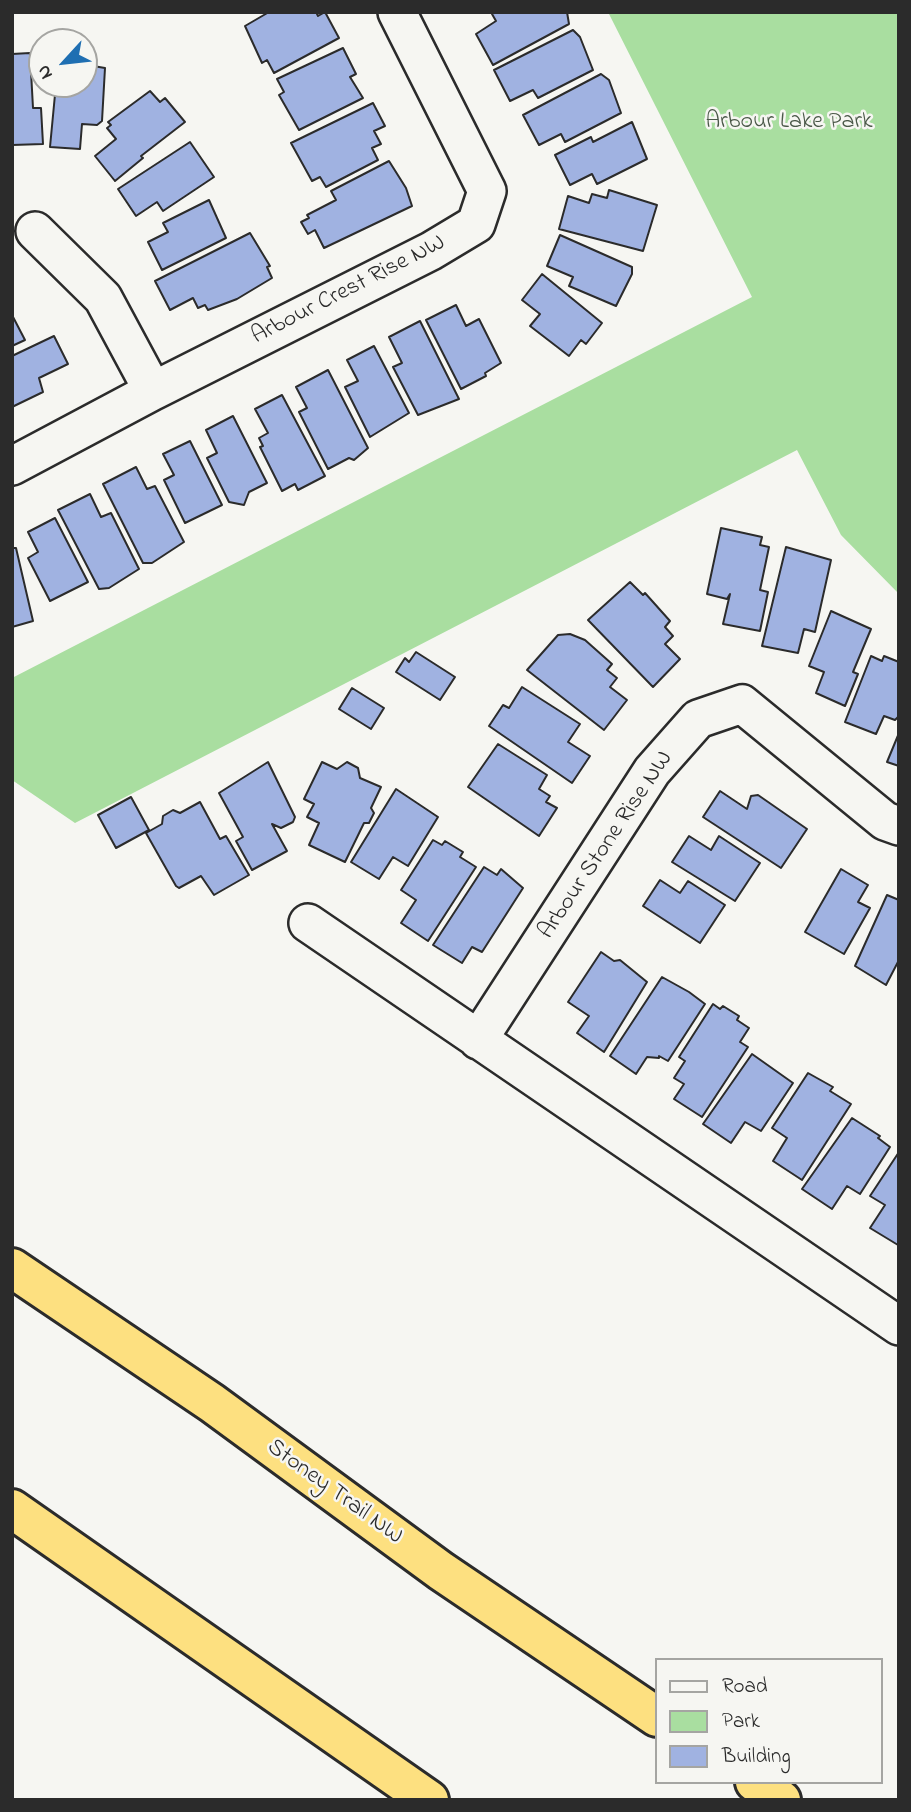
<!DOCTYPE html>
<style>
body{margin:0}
#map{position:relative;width:911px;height:1812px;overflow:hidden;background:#f6f6f2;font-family:"Indie Flower",sans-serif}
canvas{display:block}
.frame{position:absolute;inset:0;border:14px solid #2b2b2b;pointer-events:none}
.legend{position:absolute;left:655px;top:1658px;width:228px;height:126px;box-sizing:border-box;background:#f6f6f2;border:2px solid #a5a5a2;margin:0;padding:9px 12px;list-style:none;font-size:21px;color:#2b2b2b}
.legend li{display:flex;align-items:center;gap:14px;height:35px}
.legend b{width:35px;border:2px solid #a5a5a2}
.north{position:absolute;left:28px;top:28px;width:70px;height:70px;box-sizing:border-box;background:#f6f6f2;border:2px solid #a5a5a2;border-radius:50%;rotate:243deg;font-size:19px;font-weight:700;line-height:28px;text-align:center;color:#2b2b2b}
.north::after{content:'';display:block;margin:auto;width:24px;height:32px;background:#1f6fb2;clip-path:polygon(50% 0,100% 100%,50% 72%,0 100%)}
</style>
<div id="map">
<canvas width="911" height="1812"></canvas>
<div class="frame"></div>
<ul class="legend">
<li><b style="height:9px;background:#f6f6f2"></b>Road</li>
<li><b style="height:19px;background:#a9dea0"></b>Park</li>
<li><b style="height:19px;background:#a0b2e1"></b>Building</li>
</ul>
<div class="north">N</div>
</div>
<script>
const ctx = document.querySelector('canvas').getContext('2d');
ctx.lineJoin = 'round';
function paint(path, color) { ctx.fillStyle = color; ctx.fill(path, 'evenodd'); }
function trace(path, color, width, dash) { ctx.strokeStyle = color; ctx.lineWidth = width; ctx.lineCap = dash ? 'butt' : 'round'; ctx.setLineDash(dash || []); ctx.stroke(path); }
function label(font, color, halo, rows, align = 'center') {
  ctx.font = font + ' "Indie Flower",sans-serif'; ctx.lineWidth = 5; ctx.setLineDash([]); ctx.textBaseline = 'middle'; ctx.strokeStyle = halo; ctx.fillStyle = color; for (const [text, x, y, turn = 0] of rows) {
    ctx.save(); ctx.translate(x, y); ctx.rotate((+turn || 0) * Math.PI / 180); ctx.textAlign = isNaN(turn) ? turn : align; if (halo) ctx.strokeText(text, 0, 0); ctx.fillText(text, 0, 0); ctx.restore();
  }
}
paint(new Path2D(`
 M 608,12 L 899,12 L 899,594 L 841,535 L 797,450 L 75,823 L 12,780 L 12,678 L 752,297 Z`), '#a9dea0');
const building = new Path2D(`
 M 316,12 L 318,16 L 325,12 L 339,38 L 274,73 L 267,60 L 262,63 L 245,26 L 269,12 Z
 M 496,12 L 567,12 L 569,24 L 493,65 L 476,34 L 496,21 L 492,14 Z
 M 573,30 L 580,37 L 593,70 L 538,98 L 533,90 L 510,101 L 494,70 Z
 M 343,48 L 356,74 L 350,77 L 363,98 L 299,130 L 279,95 L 284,92 L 277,79 Z
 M 30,53 L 33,108 L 41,108 L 43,144 L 12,145 L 12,54 Z
 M 87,65 L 105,68 L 102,121 L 97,125 L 82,124 L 80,149 L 50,147 L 56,84 L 84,84 L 84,67 Z
 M 601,74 L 609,80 L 621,113 L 565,142 L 561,134 L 539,145 L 523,115 Z
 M 150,91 L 160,102 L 165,98 L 185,122 L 141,156 L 143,158 L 115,181 L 95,156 L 116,139 L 107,128 L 111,125 L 108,122 Z
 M 373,103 L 385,126 L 374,131 L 381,144 L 372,148 L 378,160 L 326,187 L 320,177 L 312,181 L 291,143 Z
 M 632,122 L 647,159 L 597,184 L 592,174 L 570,185 L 555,155 L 591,137 L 593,142 Z
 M 190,142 L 214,177 L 163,211 L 157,202 L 136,216 L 118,189 Z
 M 389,161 L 406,188 L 412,206 L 324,248 L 315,230 L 308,234 L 301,222 L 309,218 L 307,215 L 336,200 L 331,191 Z
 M 609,190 L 657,205 L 643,251 L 559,229 L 568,196 L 589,203 L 592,194 L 607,198 Z
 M 209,200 L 226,238 L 162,270 L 148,242 L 168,232 L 163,223 Z
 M 250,233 L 270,266 L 267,267 L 272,278 L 237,299 L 208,310 L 205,305 L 198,308 L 193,298 L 170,310 L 155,281 Z
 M 560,235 L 632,267 L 632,274 L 616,306 L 569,286 L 573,277 L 547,266 Z
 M 542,274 L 602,323 L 586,344 L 581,340 L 569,356 L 530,326 L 540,314 L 522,300 Z
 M 456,305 L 466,326 L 479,319 L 501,363 L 485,373 L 486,376 L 461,389 L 426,320 Z
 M 12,315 L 25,340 L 12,346 Z
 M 420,321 L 459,399 L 418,415 L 393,367 L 402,363 L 389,337 Z
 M 54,336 L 68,364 L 39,378 L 43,392 L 12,407 L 12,356 Z
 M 374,346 L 409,413 L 370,437 L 345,387 L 358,381 L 347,360 Z
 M 328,370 L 368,448 L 354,460 L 349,458 L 328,469 L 299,412 L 307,408 L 296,387 Z
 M 282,395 L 325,476 L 298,490 L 295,484 L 282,491 L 260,447 L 263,446 L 259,438 L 268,433 L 255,409 Z
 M 233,416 L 267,483 L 249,492 L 244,505 L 229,502 L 207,458 L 217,453 L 206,430 Z
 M 190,441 L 222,505 L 185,523 L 164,480 L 174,475 L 163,454 Z
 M 136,467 L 147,489 L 155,486 L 184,542 L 152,563 L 143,563 L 103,484 Z
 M 90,494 L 101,517 L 111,513 L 139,569 L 109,588 L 99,589 L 58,510 Z
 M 55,518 L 88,582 L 50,601 L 28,558 L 38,552 L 28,532 Z
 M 721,528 L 762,537 L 760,545 L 769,547 L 760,590 L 768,592 L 760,631 L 723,624 L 730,594 L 727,599 L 707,594 Z
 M 786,547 L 831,560 L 815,632 L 804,629 L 798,653 L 762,646 Z
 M 12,548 L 16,548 L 33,621 L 12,627 Z
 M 630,582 L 643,595 L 645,593 L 670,621 L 665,627 L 673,636 L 665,644 L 680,659 L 653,687 L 588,620 Z
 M 831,611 L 871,629 L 853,672 L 858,674 L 845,706 L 816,693 L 824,672 L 809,666 Z
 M 570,634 L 585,640 L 612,664 L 607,670 L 617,678 L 610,687 L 627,700 L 604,730 L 527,670 L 558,635 Z
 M 416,652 L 455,677 L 440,700 L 396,672 L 405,658 L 409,662 Z
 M 871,656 L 882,661 L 884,656 L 899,662 L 899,716 L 895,720 L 884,716 L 876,734 L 845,722 Z
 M 522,687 L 580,724 L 568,742 L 590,756 L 572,783 L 489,726 L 503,705 L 509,708 Z
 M 352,688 L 384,708 L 371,729 L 339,709 Z
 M 899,733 L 899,766 L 887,762 Z
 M 498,744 L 547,775 L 539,789 L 550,796 L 546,802 L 557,808 L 539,836 L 468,787 Z
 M 268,762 L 295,817 L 293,822 L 281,828 L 272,824 L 287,851 L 252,870 L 236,841 L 243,837 L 219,793 Z
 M 322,762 L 337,769 L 347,762 L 358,768 L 360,778 L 381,787 L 371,808 L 374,813 L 369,823 L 364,823 L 345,862 L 309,845 L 319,823 L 307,817 L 314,804 L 304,799 Z
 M 396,789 L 438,817 L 408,866 L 393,857 L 379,879 L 351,862 Z
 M 720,791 L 747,809 L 751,796 L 758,795 L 807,829 L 781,868 L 703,817 Z
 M 131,797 L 149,830 L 116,848 L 98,815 Z
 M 200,802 L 220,839 L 226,836 L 249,875 L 214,895 L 201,876 L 179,888 L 176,886 L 146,833 L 162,824 L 163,816 L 173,810 L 180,813 Z
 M 689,836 L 711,850 L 719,836 L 760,863 L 735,901 L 672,862 Z
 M 433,840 L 442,845 L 445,841 L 463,852 L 460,857 L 476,867 L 428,941 L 401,923 L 416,900 L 401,890 Z
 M 484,867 L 497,875 L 501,869 L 523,888 L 482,952 L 472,947 L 462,963 L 433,945 Z
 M 841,869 L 868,885 L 858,902 L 870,908 L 844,954 L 805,932 Z
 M 660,880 L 680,893 L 688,881 L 725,905 L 700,943 L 643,906 Z
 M 887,895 L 899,900 L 899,960 L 886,985 L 855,966 Z
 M 601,952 L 614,961 L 620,960 L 647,982 L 604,1052 L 577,1033 L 589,1016 L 568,1002 Z
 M 662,977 L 689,992 L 705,1004 L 668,1061 L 659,1056 L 659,1058 L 647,1057 L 636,1074 L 610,1056 Z
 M 713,1004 L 720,1009 L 723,1006 L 739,1016 L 737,1020 L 749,1028 L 740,1042 L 748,1047 L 702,1117 L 674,1099 L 684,1084 L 674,1078 L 685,1061 L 679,1057 Z
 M 752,1054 L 793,1083 L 761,1131 L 745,1122 L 731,1143 L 703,1124 Z
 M 808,1073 L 833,1087 L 830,1091 L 851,1104 L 802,1180 L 773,1161 L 787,1138 L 772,1128 Z
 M 852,1118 L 880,1136 L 878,1138 L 890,1147 L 860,1194 L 847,1186 L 832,1209 L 802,1189 Z
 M 899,1152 L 899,1244 L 898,1245 L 870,1228 L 885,1205 L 870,1196 Z`);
paint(building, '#a0b2e1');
trace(building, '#2b2b2b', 2);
const minor = new Path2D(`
 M 35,231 L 103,298 L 153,391
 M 12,466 L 153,391 L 431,251 L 476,224 L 487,191 L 397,12
 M 308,923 L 899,1326
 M 478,1040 L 652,771 L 698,719 L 742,704 L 885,821 L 899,826`);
const highway = new Path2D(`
 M 12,1268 L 212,1403 L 441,1571 L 657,1717
 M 12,1509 L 429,1800
 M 755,1782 L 781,1800`);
trace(minor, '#2b2b2b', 42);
trace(highway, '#2b2b2b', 44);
trace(minor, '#f6f6f2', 37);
trace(highway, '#fde080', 38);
label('24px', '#4a5848', '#f6f6f2', [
 ["Arbour Lake Park",789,123]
]);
label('24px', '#2b2b2b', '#f6f6f2', [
 ["Arbour Crest Rise NW",349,291,-27],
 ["Arbour Stone Rise NW",607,846,-56],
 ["Stoney Trail NW",334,1493,36]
]);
</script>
